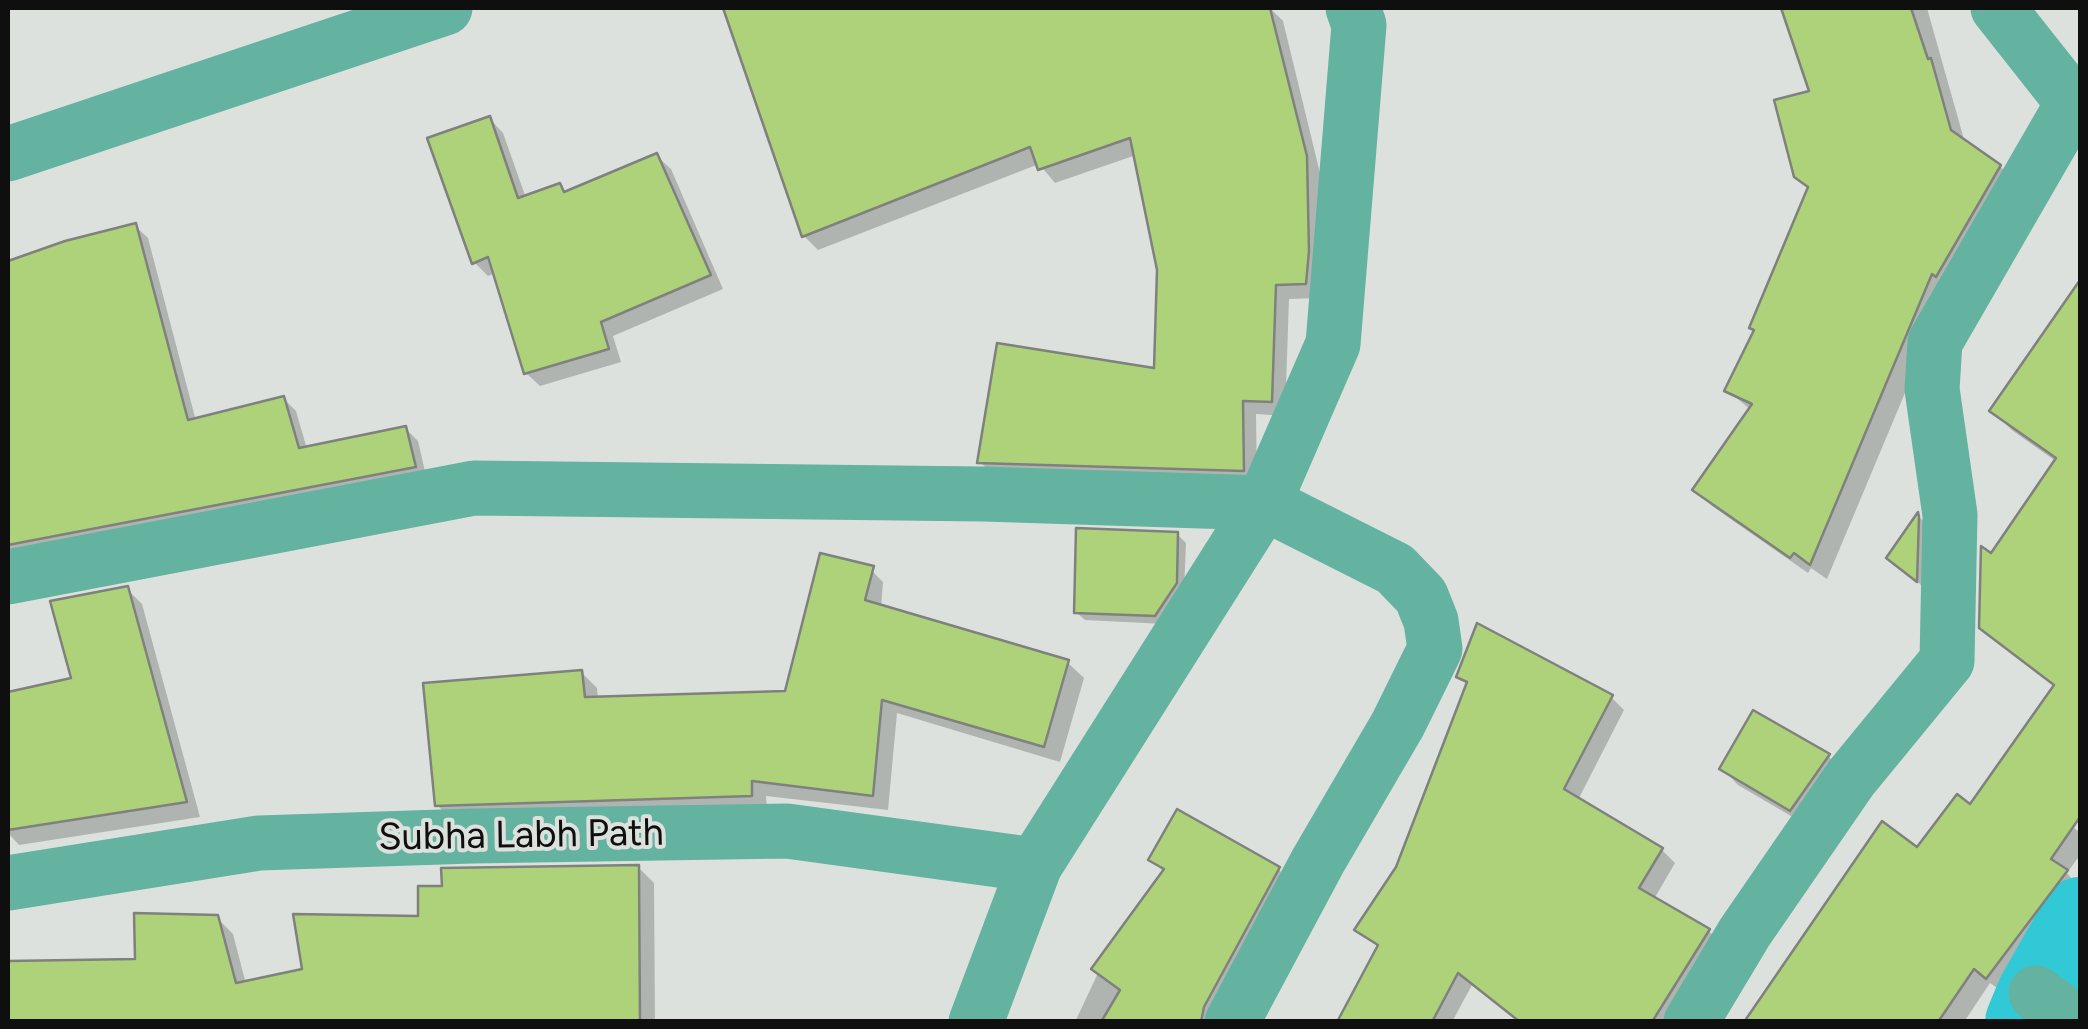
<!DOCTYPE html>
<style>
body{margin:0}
#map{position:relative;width:2088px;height:1029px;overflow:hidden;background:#dde1de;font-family:Figtree,sans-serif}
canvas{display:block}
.frame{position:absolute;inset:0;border:10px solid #0e0f0e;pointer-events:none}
</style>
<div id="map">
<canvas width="2088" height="1029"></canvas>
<div class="frame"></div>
</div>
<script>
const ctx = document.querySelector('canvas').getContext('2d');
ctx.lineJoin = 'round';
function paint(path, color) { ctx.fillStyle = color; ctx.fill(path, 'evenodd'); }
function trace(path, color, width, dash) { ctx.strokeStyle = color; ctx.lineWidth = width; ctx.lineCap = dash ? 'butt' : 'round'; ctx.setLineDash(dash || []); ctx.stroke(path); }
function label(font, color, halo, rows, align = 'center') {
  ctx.font = font + ' Figtree,sans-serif'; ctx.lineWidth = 8; ctx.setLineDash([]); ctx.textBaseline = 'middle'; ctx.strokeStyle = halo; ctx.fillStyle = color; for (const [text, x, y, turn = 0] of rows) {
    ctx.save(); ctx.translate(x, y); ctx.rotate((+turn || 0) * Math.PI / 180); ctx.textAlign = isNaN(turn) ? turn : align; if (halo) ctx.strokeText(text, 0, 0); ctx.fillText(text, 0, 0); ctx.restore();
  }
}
paint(new Path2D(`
 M 725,8 L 1113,8 L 1123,41 L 1270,8 L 1283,21 L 1320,173 L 1320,298 L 1289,299 L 1285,416 L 1256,414 L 1257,485 L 995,476 L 980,462 L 1156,371 L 1160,270 L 1136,155 L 1055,183 L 1039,164 L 818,250 L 804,236 Z
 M 1820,8 L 1927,8 L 1965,143 L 2000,166 L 2016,183 L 1949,288 L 1827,579 L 1811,568 L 1808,573 L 1712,506 L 1696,489 L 1751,410 L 1727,390 L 1756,331 L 1809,189 L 1796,175 L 1812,92 L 1788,18 Z
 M 490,119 L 503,133 L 526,198 L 560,186 L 567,194 L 657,156 L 671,169 L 723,289 L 613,336 L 621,362 L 540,386 L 526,373 L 495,273 L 488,276 L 474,262 Z
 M 135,226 L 148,238 L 196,421 L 283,398 L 296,411 L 307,449 L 406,429 L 418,441 L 427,480 L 8,560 L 8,264 L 66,244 Z
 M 2080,285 L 2080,813 L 2071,825 L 2080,833 L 2080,855 L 2067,873 L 2080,889 L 2003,992 L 1990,983 L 1964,1022 L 1769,1022 L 1917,851 L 1971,808 L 2055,687 L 1981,627 L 1992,556 L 2057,462 L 2013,431 L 1992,411 Z
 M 1918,516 L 1934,532 L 1933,595 L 1889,558 Z
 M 1177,534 L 1186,543 L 1184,592 L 1164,624 L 1085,620 L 1076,612 Z
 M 867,566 L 883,582 L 881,608 L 1068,663 L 1084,678 L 1060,762 L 897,713 L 888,810 L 766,796 L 767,811 L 453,821 L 437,805 L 581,672 L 597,688 L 598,699 L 786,694 Z
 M 127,589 L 142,604 L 200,817 L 19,845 L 8,833 L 8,696 L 74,680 Z
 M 1459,676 L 1611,697 L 1624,710 L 1578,800 L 1662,850 L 1675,863 L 1654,899 L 1709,931 L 1722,945 L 1674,1022 L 1520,1022 L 1472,985 L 1452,1022 L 1340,1022 L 1379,948 L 1357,929 L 1398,868 L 1469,686 Z
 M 1754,713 L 1828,756 L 1845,773 L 1808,826 L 1738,785 L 1722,768 Z
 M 1152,860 L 1278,869 L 1291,882 L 1217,1021 L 1075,1022 L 1098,973 L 1165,873 Z
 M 638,867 L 654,883 L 655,1022 L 8,1022 L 8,964 L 138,961 L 216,917 L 233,934 L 246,984 L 305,971 L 420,919 Z`), '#0003');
trace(new Path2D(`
 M 2024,1022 L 2036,993 L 2080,916`), '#31c9d5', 78);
const building = new Path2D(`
 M 723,8 L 1270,8 L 1307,156 L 1309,251 L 1306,284 L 1276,285 L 1272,402 L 1243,401 L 1244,471 L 977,463 L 997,343 L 1154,368 L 1157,270 L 1130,138 L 1038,170 L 1030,147 L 802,237 Z
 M 1781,8 L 1911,8 L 1928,59 L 1931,58 L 1951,130 L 2001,165 L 1936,277 L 1932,274 L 1810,565 L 1794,553 L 1790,558 L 1692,490 L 1752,404 L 1724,391 L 1754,330 L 1749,328 L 1808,187 L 1794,177 L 1774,100 L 1809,91 Z
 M 490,116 L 518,198 L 560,183 L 564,192 L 657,153 L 711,275 L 601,322 L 609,349 L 524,374 L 488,257 L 472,264 L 427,138 Z
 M 136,223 L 188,420 L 284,396 L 299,448 L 406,426 L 416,467 L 8,545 L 8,261 L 65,241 Z
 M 2080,280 L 2080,817 L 2051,859 L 2068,870 L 1986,979 L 1974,969 L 1938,1022 L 1744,1022 L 1882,821 L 1917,847 L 1957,794 L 1970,804 L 2054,685 L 1979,628 L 1981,546 L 1991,553 L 2056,458 L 1989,411 Z
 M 1918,512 L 1919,517 L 1917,582 L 1886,558 Z
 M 1076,528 L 1178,532 L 1177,583 L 1155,616 L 1074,613 Z
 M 820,553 L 874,566 L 865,600 L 1069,660 L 1044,747 L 882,700 L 873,796 L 752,781 L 752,796 L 435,806 L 423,683 L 582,670 L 585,697 L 785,691 Z
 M 128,586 L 187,802 L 8,830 L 8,692 L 71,678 L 50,601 Z
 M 1477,623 L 1613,695 L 1564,789 L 1663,848 L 1639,888 L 1710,929 L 1652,1022 L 1520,1022 L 1458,973 L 1432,1022 L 1337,1022 L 1378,945 L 1354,930 L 1396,867 L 1467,682 L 1456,677 Z
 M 1753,710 L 1830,754 L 1790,811 L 1719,769 Z
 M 1177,809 L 1280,867 L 1204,1007 L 1201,1022 L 1101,1022 L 1120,990 L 1091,969 L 1164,869 L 1148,860 Z
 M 639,865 L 640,1022 L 8,1022 L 8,961 L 135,959 L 134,913 L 218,915 L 236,983 L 302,969 L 293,914 L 418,916 L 418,886 L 442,886 L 441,868 Z`);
paint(building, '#aed27a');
trace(building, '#7f817d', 2.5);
trace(new Path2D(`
 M 1998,8 L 2073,103
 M 8,154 L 445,8
 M 8,577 L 474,488 L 983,494 L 1264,503 L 1395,569 L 1421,596 L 1431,621 L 1435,649 L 1398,724 L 1318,861 L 1232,1022
 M 8,883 L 259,843 L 472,836 L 787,831 L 1035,865
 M 2036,993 L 2076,1022
 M 976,1022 L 1035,865 L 1264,503 L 1333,344 L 1359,25 L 1353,8
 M 1691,1022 L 1745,932 L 1851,778 L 1947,661 L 1950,515 L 1932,389 L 1935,342 L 2073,103 L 2080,96`), '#64b2a0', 55);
label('38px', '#0e0f0e', '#dde1de', [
 ["Subha Labh Path",521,836,-1]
]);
</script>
